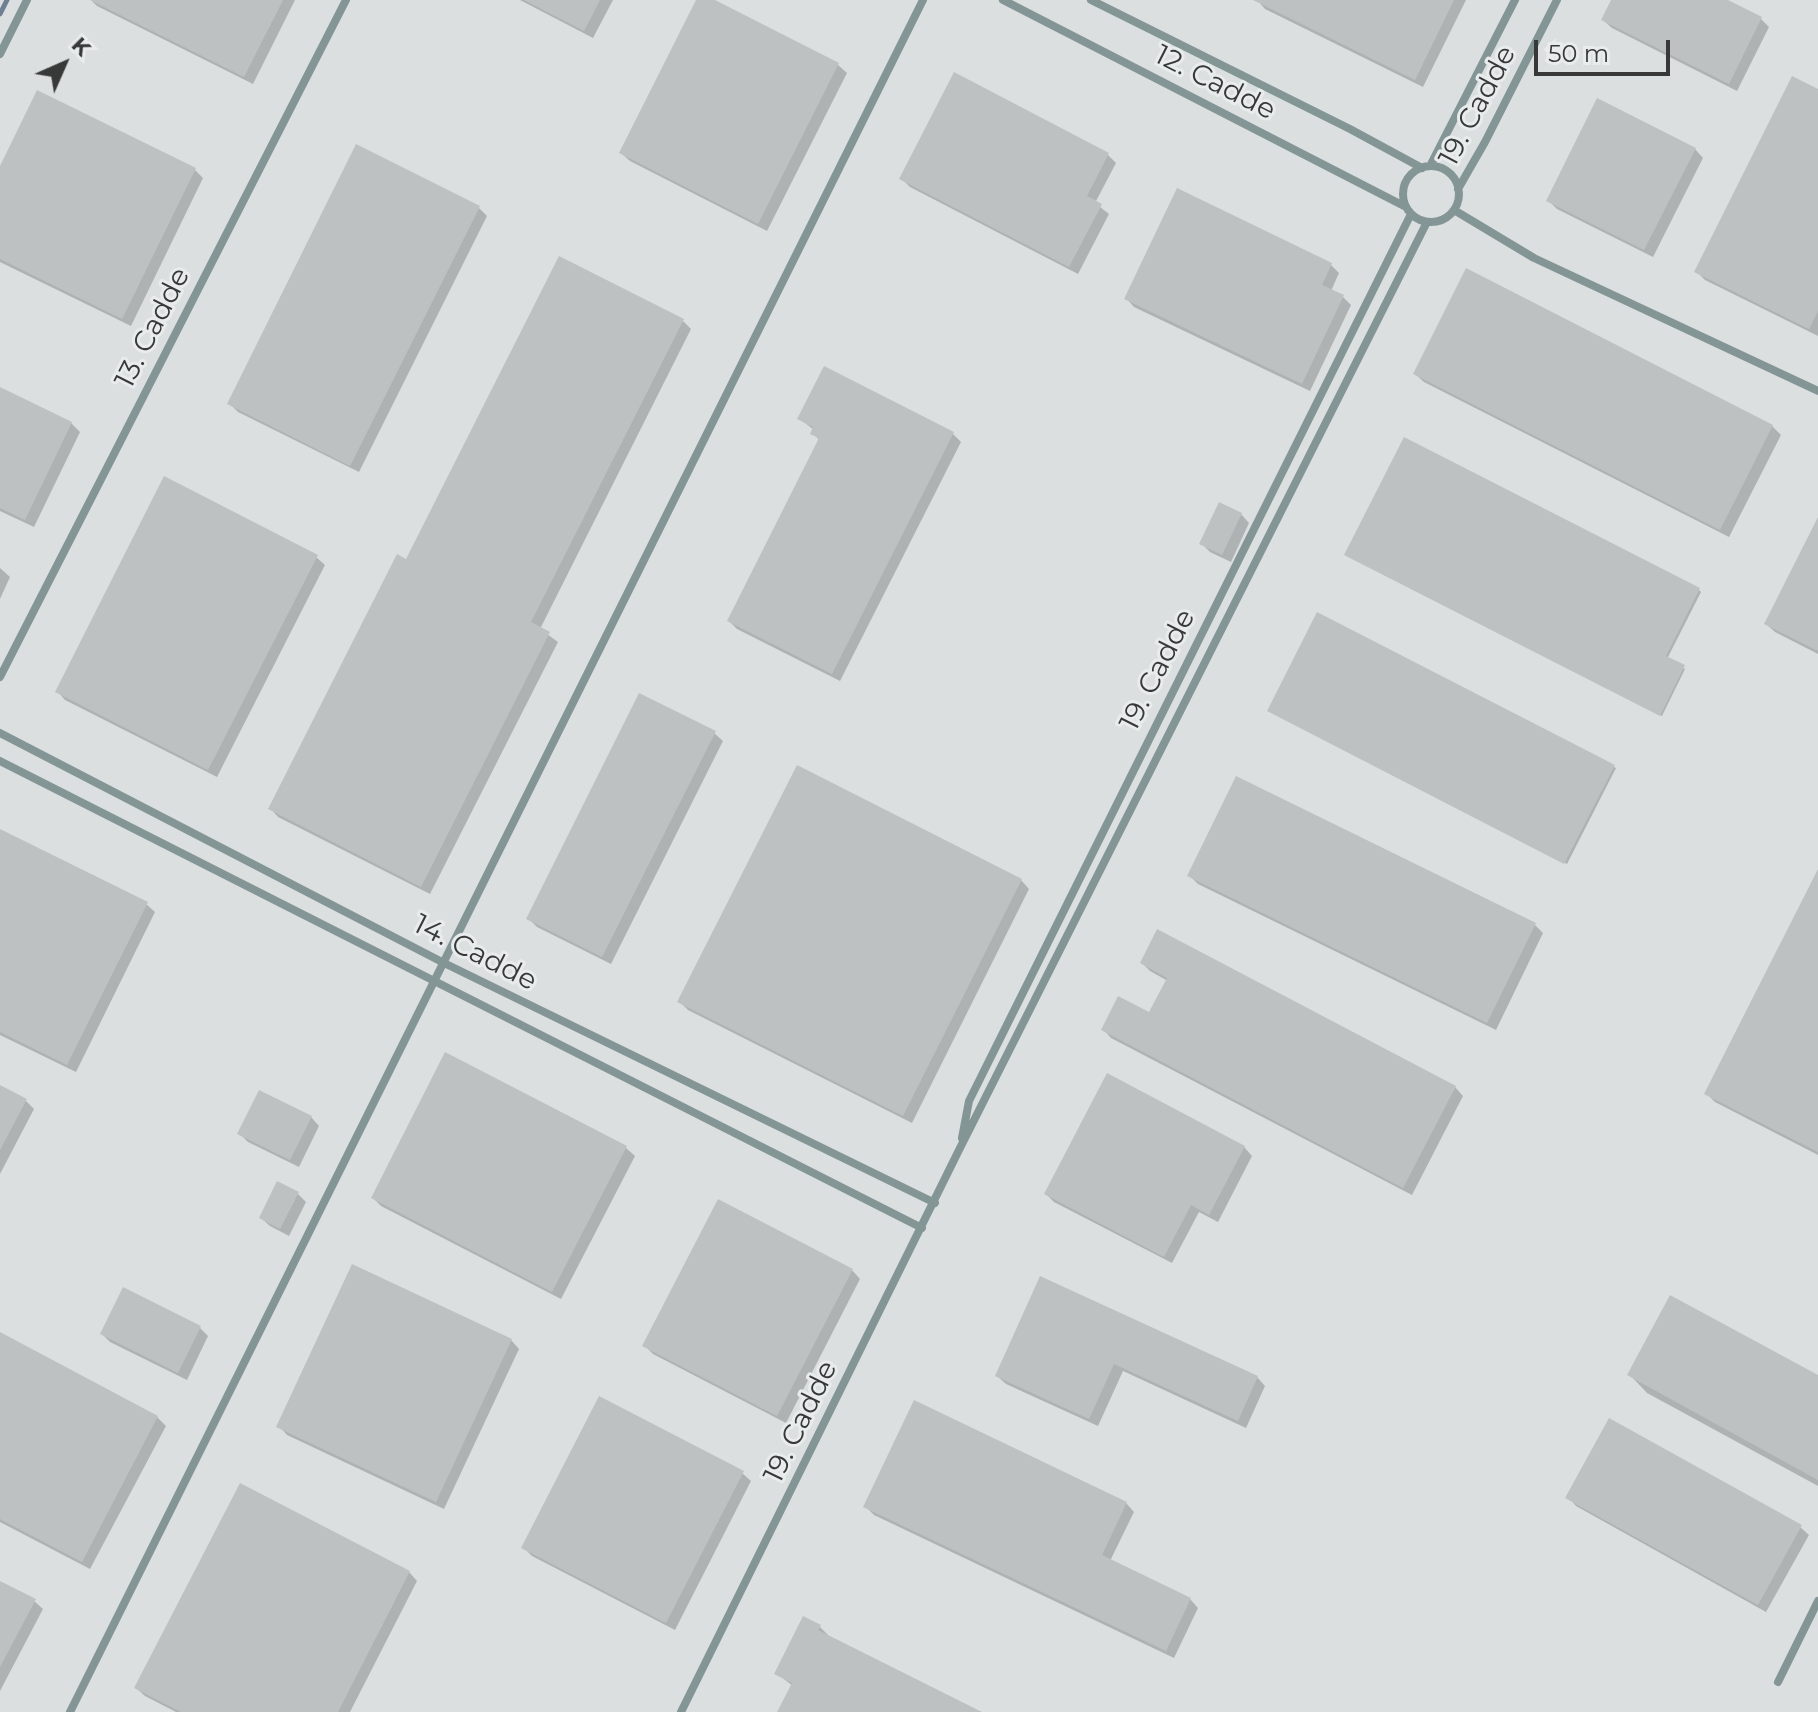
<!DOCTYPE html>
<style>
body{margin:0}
#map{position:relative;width:1818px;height:1712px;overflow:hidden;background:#dbdfe0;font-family:Montserrat,sans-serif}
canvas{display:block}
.north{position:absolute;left:24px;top:24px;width:80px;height:80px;-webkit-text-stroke:6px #e9eced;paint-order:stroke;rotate:45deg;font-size:22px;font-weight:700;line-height:32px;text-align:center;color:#373939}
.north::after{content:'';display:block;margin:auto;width:28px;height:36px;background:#373939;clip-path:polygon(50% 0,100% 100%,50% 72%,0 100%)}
.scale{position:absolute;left:1534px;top:40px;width:136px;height:36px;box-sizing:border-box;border:4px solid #373939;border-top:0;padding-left:10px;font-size:24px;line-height:28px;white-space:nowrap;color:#373939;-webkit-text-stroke:6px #e9eced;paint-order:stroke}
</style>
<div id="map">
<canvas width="1818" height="1712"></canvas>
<div class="north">K</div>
<div class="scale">50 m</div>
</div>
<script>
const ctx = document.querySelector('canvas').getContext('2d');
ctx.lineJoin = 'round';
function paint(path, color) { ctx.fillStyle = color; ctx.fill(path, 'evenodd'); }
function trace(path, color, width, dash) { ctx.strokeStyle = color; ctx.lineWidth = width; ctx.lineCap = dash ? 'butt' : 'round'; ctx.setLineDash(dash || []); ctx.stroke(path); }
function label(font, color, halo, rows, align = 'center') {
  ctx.font = font + ' Montserrat,sans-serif'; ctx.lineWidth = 6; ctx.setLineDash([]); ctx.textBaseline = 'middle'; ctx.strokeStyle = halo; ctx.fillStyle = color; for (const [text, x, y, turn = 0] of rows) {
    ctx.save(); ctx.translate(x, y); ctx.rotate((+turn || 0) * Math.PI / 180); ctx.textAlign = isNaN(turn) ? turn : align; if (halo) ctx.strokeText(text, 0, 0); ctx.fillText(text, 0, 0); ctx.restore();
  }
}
paint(new Path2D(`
 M 91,0 L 295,0 L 253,84 L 97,6 Z
 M 520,0 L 613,0 L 593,38 Z
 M 698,0 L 710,0 L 838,65 L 847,73 L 767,231 L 630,161 L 621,153 Z
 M 1257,0 L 1466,0 L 1423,87 L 1265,9 Z
 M 1613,0 L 1724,0 L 1761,19 L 1769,27 L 1737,91 L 1612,28 L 1603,20 Z
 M 1818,91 L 1818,336 L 1705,280 L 1697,272 Z
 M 38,92 L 195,170 L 203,178 L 131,326 L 0,262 L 0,170 Z
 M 1695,149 L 1703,158 L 1653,257 L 1557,209 L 1548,200 Z
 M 1108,155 L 1116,163 L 1095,203 L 1109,214 L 1078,274 L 910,187 L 901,178 Z
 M 479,208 L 487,216 L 359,472 L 238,412 L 229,403 Z
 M 1331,265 L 1339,273 L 1331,291 L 1343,297 L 1351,305 L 1310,391 L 1134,307 L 1126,298 Z
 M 683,321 L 691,329 L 540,629 L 558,642 L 430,894 L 278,817 L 270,808 L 406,561 Z
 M 1415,374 L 1772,426 L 1781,435 L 1729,537 L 1424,382 Z
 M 0,389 L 71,423 L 80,432 L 34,527 L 0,511 Z
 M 800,419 L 953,434 L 961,442 L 840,681 L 737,629 L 729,621 L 820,441 L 813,433 L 814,430 Z
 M 1241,514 L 1249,523 L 1231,562 L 1210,552 L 1202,544 Z
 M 1818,522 L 1818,654 L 1775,632 L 1766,624 Z
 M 316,557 L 325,565 L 217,777 L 65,700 L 57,691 Z
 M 1349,557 L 1699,590 L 1701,592 L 1667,659 L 1685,669 L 1662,716 Z
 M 0,568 L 10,577 L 0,599 Z
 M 1271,712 L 1614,767 L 1616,768 L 1567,864 Z
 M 714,733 L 723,741 L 611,964 L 537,927 L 529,919 Z
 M 0,831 L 146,904 L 155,912 L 76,1072 L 0,1035 Z
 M 1818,873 L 1818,1155 L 1715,1102 L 1706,1093 Z
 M 1189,875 L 1535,925 L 1543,933 L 1496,1030 L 1198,884 Z
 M 1021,880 L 1029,889 L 912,1123 L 688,1010 L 680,1002 Z
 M 1142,963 L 1455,1087 L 1463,1096 L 1412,1195 L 1111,1038 L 1103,1029 L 1150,1015 L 1168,981 L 1150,971 Z
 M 446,1055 L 626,1148 L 635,1156 L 561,1299 L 381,1206 L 373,1198 Z
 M 0,1087 L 26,1101 L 34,1109 L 0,1174 Z
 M 311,1117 L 319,1126 L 299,1167 L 248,1142 L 239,1133 Z
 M 1244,1147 L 1252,1156 L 1218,1222 L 1199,1212 L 1172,1263 L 1054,1202 L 1046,1194 Z
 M 298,1194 L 306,1202 L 289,1236 L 270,1226 L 261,1218 Z
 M 852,1270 L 860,1279 L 786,1423 L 653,1354 L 645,1346 Z
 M 1041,1279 L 1257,1377 L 1265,1386 L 1246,1428 L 1123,1371 L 1098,1426 L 1006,1384 L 997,1376 Z
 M 200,1328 L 208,1336 L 187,1380 L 110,1342 L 102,1334 Z
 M 0,1335 L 157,1417 L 166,1426 L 90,1569 L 0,1522 Z
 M 511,1340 L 519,1349 L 444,1509 L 287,1435 L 279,1426 Z
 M 1630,1375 L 1818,1378 L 1818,1486 L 1647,1393 Z
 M 742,1473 L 751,1481 L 675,1630 L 532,1556 L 523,1547 Z
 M 1568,1497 L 1800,1527 L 1809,1535 L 1766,1612 L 1576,1506 Z
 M 1126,1503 L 1134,1512 L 1110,1561 L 1190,1599 L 1198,1608 L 1174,1658 L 874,1515 L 866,1507 Z
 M 409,1572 L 417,1581 L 350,1712 L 176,1712 L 145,1696 L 136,1688 Z
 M 0,1583 L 34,1601 L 43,1609 L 0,1691 Z
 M 819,1626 L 828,1635 L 827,1637 L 976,1712 L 779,1712 L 793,1686 L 776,1673 Z`), '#0003');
trace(new Path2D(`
 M 0,14 L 7,0`), '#708093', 5);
paint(new Path2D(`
 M 90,0 L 283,0 L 244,77 Z
 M 524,0 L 600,0 L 584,31 Z
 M 696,0 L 715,0 L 839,63 L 758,224 L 619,153 Z
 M 1253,0 L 1454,0 L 1415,80 Z
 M 1611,0 L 1728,0 L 1762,17 L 1729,84 L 1601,20 Z
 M 954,72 L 1109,153 L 1087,196 L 1102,204 L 1069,267 L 899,179 Z
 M 1792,76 L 1818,89 L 1818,311 L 1809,329 L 1694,272 Z
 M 37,90 L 196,168 L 122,319 L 0,259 L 0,166 Z
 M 1597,98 L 1696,148 L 1644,250 L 1546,201 Z
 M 356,144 L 480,206 L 350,466 L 227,404 Z
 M 1177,188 L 1332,263 L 1322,285 L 1344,295 L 1302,384 L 1124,299 Z
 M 559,256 L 684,319 L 531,622 L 550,632 L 421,887 L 268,809 L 397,554 L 406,559 Z
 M 1466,268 L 1773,425 L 1720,530 L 1413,374 Z
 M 824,366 L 954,432 L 832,674 L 727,621 L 819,438 L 810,434 L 813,427 L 797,419 Z
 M 0,387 L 72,422 L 25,520 L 0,508 Z
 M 1404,437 L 1700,588 L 1666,656 L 1685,665 L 1660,716 L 1344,555 Z
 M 164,476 L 318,555 L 208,770 L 55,692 Z
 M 1219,502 L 1242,513 L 1222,555 L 1199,544 Z
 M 1818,517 L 1818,651 L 1764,624 Z
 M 1317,612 L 1615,765 L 1564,864 L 1267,711 Z
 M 639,693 L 716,731 L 602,957 L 526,919 Z
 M 797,765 L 1022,879 L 903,1116 L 677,1002 Z
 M 1236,776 L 1536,923 L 1487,1023 L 1187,876 Z
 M 0,829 L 148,902 L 67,1065 L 0,1032 Z
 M 1818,869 L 1818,1152 L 1704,1094 Z
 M 1157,929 L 1456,1086 L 1403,1188 L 1101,1030 L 1118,996 L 1149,1012 L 1167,978 L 1140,963 Z
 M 445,1052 L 627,1146 L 552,1292 L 371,1198 Z
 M 1107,1073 L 1245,1146 L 1209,1215 L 1191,1205 L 1164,1257 L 1044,1194 Z
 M 0,1085 L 27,1099 L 0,1150 Z
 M 259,1090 L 312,1116 L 290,1160 L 237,1134 Z
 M 277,1181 L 299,1192 L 280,1229 L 259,1218 Z
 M 718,1199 L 853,1269 L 777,1416 L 642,1346 Z
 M 352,1264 L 512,1339 L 436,1502 L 276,1427 Z
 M 1040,1276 L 1258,1376 L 1238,1421 L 1114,1364 L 1089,1419 L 995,1376 Z
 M 123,1287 L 201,1326 L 178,1373 L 100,1334 Z
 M 1670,1295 L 1818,1375 L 1818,1480 L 1627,1375 Z
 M 0,1332 L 158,1416 L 82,1562 L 0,1519 Z
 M 599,1396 L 744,1471 L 666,1623 L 521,1548 Z
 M 914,1400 L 1127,1502 L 1102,1555 L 1191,1598 L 1166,1651 L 863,1507 Z
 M 1609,1418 L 1802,1525 L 1758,1605 L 1565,1498 Z
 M 240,1483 L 410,1571 L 338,1712 L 181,1712 L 134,1688 Z
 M 0,1581 L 36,1599 L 0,1667 Z
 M 803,1616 L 821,1625 L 818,1630 L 982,1712 L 777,1712 L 792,1683 L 774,1674 Z`), '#bdc1c2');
trace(new Path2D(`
 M 1003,0 L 1406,207
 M 1091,0 L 1350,129 L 1422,168
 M 0,54 L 27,0
 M 1430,166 L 1515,0
 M1403 194a28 28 0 1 1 56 0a28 28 0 1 1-56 0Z
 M 1458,189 L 1485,142 L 1557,0
 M 1454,210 L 1534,258 L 1818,391
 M 0,677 L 346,0
 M 0,733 L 444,963 L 935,1203
 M 0,761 L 922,1228
 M 962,1138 L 969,1101 L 1411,214
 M 1778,1682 L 1818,1601
 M 70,1712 L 923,0
 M 681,1712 L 959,1150 L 1427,222`), '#839695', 8);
label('28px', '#373939', '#e9eced', [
 ["12. Cadde",1215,83,27],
 ["19. Cadde",1478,106,-62],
 ["13. Cadde",153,328,-63],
 ["19. Cadde",1158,670,-63],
 ["14. Cadde",475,953,27],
 ["19. Cadde",801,1422,-64]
]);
</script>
